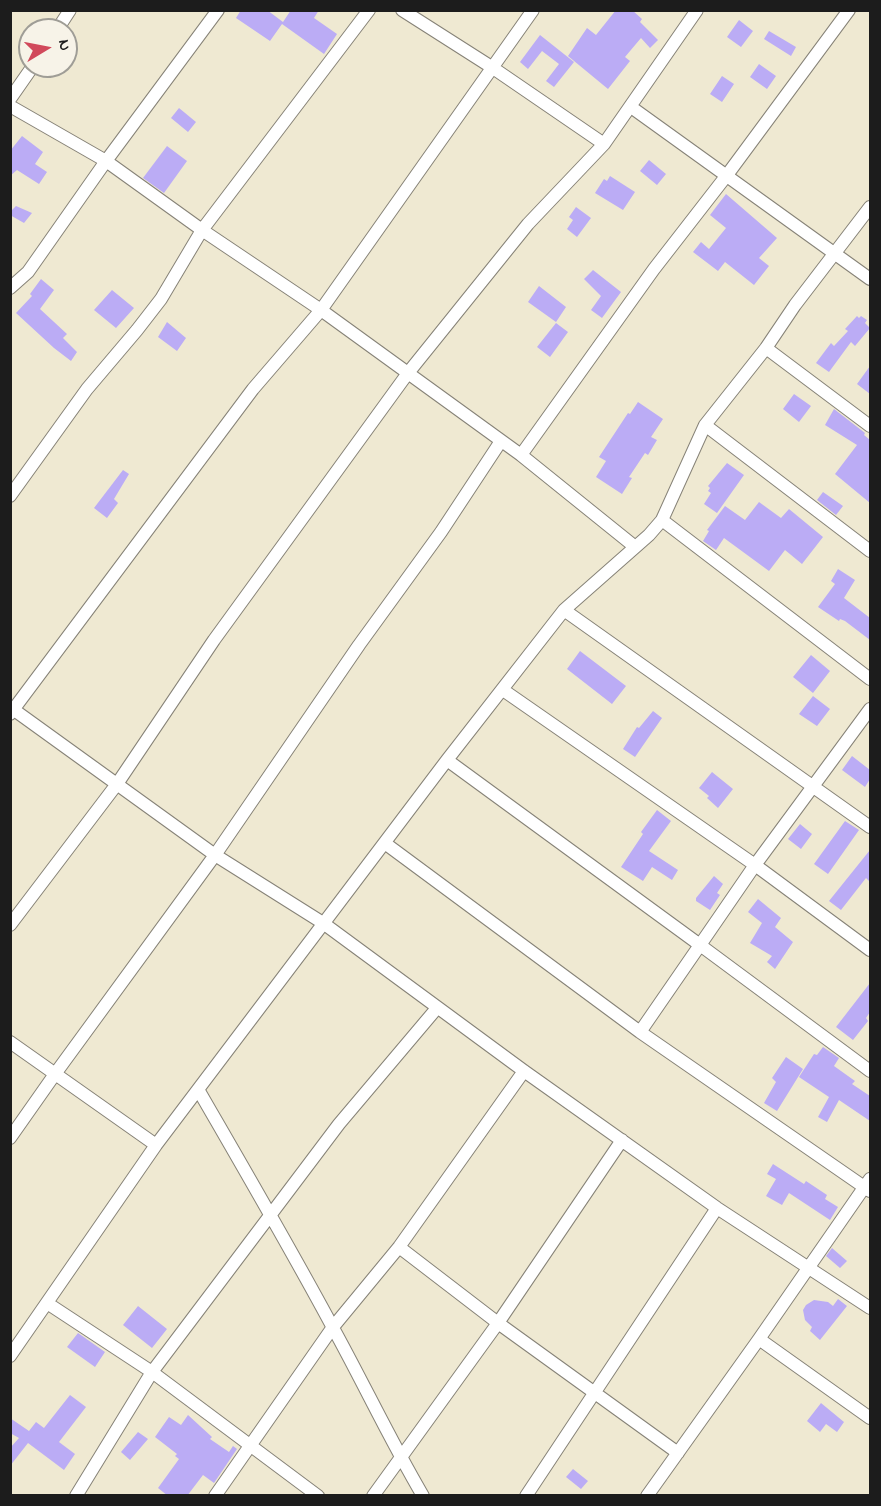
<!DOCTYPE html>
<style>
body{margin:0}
#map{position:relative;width:881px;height:1506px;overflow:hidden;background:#efe9d2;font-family:"Indie Flower",sans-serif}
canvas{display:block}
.frame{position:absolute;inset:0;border:12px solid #1c1c1c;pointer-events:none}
.north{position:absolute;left:18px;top:18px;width:60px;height:60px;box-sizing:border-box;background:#f7f3e8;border:2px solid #9f9d96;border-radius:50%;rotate:80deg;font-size:16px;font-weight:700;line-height:24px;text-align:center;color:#1c1c1c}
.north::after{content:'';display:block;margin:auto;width:21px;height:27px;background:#d1495b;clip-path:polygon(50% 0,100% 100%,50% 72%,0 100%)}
</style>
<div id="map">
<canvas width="881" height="1506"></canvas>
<div class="frame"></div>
<div class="north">N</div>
</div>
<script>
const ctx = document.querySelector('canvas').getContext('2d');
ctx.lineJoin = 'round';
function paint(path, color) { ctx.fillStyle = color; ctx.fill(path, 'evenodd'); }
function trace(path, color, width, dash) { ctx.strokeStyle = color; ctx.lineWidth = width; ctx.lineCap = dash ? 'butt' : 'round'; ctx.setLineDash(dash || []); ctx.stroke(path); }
paint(new Path2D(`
 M 241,10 L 267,10 L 283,22 L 291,10 L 319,10 L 314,18 L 337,34 L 324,54 L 282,24 L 270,41 L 236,18 Z
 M 616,10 L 632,10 L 642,19 L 640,22 L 658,40 L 650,48 L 641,38 L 625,57 L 630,61 L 608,89 L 568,56 L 587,28 L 596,35 Z
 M 739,20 L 753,31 L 741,47 L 727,37 Z
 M 769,31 L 796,47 L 791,56 L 764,39 Z
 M 540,35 L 574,62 L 554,87 L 546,81 L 559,64 L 542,51 L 528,69 L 520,62 Z
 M 759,64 L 776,76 L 767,89 L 750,77 Z
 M 722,76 L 734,84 L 722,102 L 710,94 Z
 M 179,108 L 196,122 L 188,132 L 171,118 Z
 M 22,136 L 43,152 L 35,164 L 47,172 L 39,184 L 17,170 L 10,176 L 10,151 Z
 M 167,146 L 187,161 L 164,193 L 143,178 Z
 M 649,160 L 666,174 L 657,185 L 640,171 Z
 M 610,176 L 635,192 L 623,210 L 595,193 L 604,179 L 607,181 Z
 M 726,194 L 777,238 L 759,258 L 769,266 L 754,285 L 725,262 L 718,271 L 693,252 L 701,242 L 709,249 L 726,228 L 710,215 Z
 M 16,206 L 32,213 L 24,223 L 10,215 L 10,212 Z
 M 576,207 L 591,218 L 577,237 L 567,229 L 573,220 L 569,217 Z
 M 593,270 L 621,292 L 602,318 L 591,310 L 601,296 L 584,279 Z
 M 41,279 L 54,290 L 40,309 L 67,334 L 63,338 L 77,352 L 71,361 L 54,348 L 16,313 L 32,296 L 30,294 Z
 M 539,286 L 566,307 L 556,322 L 528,302 Z
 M 112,290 L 134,308 L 116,328 L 94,310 Z
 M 857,316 L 859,318 L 861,316 L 867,320 L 865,323 L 870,328 L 855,346 L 851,342 L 829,372 L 816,363 L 831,343 L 834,346 L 848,331 L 845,329 Z
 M 167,322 L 186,338 L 177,351 L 158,337 Z
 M 556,323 L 568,332 L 550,357 L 537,347 Z
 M 870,366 L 870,394 L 857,384 Z
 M 794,394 L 811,406 L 799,422 L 783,409 Z
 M 638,402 L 663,419 L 651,437 L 657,440 L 648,455 L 645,453 L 629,477 L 632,478 L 622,494 L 596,477 L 606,461 L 599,457 L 628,413 L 630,414 Z
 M 834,409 L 865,433 L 864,435 L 870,440 L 870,503 L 835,474 L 857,445 L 825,425 Z
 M 727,463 L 744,475 L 717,513 L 704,504 L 711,493 L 708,491 L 710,488 L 708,486 Z
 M 123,470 L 129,474 L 114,499 L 118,503 L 107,518 L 94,508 Z
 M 823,492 L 843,506 L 836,515 L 817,500 Z
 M 759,502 L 781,518 L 789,509 L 823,537 L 802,564 L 785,550 L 769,571 L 724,538 L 716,550 L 703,541 L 709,531 L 707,530 L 725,506 L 745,520 Z
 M 838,569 L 855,580 L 844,598 L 870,618 L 870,640 L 845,621 L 840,619 L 839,621 L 818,607 L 835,584 L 831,581 Z
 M 580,651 L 626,686 L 612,704 L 567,669 Z
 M 811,655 L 830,671 L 813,693 L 793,677 Z
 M 813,696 L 830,709 L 817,726 L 799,714 Z
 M 653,711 L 662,718 L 635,757 L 623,749 L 637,727 L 639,728 Z
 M 852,756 L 870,770 L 870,779 L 865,787 L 842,770 Z
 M 712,772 L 733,789 L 718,808 L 707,798 L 709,796 L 699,788 Z
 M 657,810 L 671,821 L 649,851 L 678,870 L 672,880 L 652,867 L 643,881 L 621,867 L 643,834 L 641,832 Z
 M 845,821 L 859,830 L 828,874 L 814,864 Z
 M 800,824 L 812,834 L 801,849 L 788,839 Z
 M 870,850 L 870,882 L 866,878 L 841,910 L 829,901 Z
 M 714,876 L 723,884 L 717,893 L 720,895 L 710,910 L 696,901 L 696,898 Z
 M 758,899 L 781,918 L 775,927 L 793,942 L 775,969 L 767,962 L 772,956 L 750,943 L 762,923 L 748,912 Z
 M 870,983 L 870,1012 L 866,1018 L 868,1021 L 853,1040 L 836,1027 Z
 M 823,1047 L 839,1058 L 834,1066 L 855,1081 L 852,1084 L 870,1096 L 870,1121 L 839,1100 L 827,1122 L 818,1117 L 829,1097 L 799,1077 L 814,1054 L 817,1055 Z
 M 786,1057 L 803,1069 L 777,1111 L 764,1103 L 776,1082 L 772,1078 Z
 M 773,1164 L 804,1184 L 806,1181 L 827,1195 L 825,1199 L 838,1207 L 830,1220 L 789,1193 L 782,1205 L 766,1196 L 776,1179 L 767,1174 Z
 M 832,1248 L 847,1261 L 840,1268 L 826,1256 Z
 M 838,1299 L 847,1306 L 820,1340 L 810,1331 L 812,1327 L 805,1320 L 803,1310 L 806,1305 L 814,1300 L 828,1302 L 833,1306 Z
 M 138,1306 L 167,1329 L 152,1348 L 123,1325 Z
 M 78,1333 L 105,1352 L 95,1367 L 67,1347 Z
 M 70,1395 L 86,1407 L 59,1442 L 75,1454 L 64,1470 L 28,1443 L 10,1466 L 10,1448 L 19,1438 L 10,1433 L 10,1418 L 29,1431 L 36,1422 L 44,1428 Z
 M 821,1403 L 844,1422 L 837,1432 L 826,1424 L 820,1432 L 807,1421 Z
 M 188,1415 L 212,1437 L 210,1439 L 229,1452 L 233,1446 L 237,1449 L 214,1483 L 203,1475 L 187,1496 L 168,1496 L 158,1488 L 179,1459 L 175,1456 L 177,1454 L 155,1437 L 169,1417 L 181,1425 Z
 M 138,1432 L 148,1439 L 130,1460 L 121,1452 Z
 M 573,1469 L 588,1481 L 581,1489 L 566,1477 Z`), '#bbacf5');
const street = new Path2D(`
 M 402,10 L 493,68 L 604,144
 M 57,30 L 70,10
 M 10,99 L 33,66
 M 10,106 L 106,161 L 202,230 L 321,310 L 521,455 L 634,546
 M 631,107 L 870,279
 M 10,288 L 28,272 L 106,161 L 218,10
 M 766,348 L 870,426
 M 705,425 L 870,551
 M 521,455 L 654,269 L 727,175 L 849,10
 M 10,496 L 87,389 L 137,330 L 161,299 L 202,230 L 369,10
 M 662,520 L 870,679
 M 564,610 L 870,827
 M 503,690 L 755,865 L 870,950
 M 10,707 L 215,855 L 323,923 L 524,1071 L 717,1208 L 870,1308
 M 870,709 L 755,865 L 700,945 L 870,1071
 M 10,714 L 253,389 L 321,310 L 533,10
 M 447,760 L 700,945 L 640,1032
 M 386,844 L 640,1032 L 870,1191
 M 10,925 L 117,784 L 214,640 L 408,373 L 528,224 L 604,144 L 697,10
 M 10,1042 L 156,1145
 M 199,1091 C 244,1169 289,1246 332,1326 C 363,1382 390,1440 423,1496
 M 10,1138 L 55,1074 L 215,855 L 359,645 L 441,532 L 501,441
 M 399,1247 L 498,1323 L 678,1453
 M 47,1303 L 152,1372 L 318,1496
 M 759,1339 L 870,1418
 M 10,1356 L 156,1145 L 447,760 L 564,610 L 649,535 L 662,520 L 705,425 L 766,348 L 795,305 L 870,207
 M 76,1496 L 152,1372 L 339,1124 L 437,1008
 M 215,1496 L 333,1327 L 399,1247 L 524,1071
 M 373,1496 L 498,1323 L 622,1140
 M 526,1496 L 717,1208
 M 647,1496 L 759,1339 L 870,1179`);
trace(street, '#868277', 14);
trace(street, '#fff', 12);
</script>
